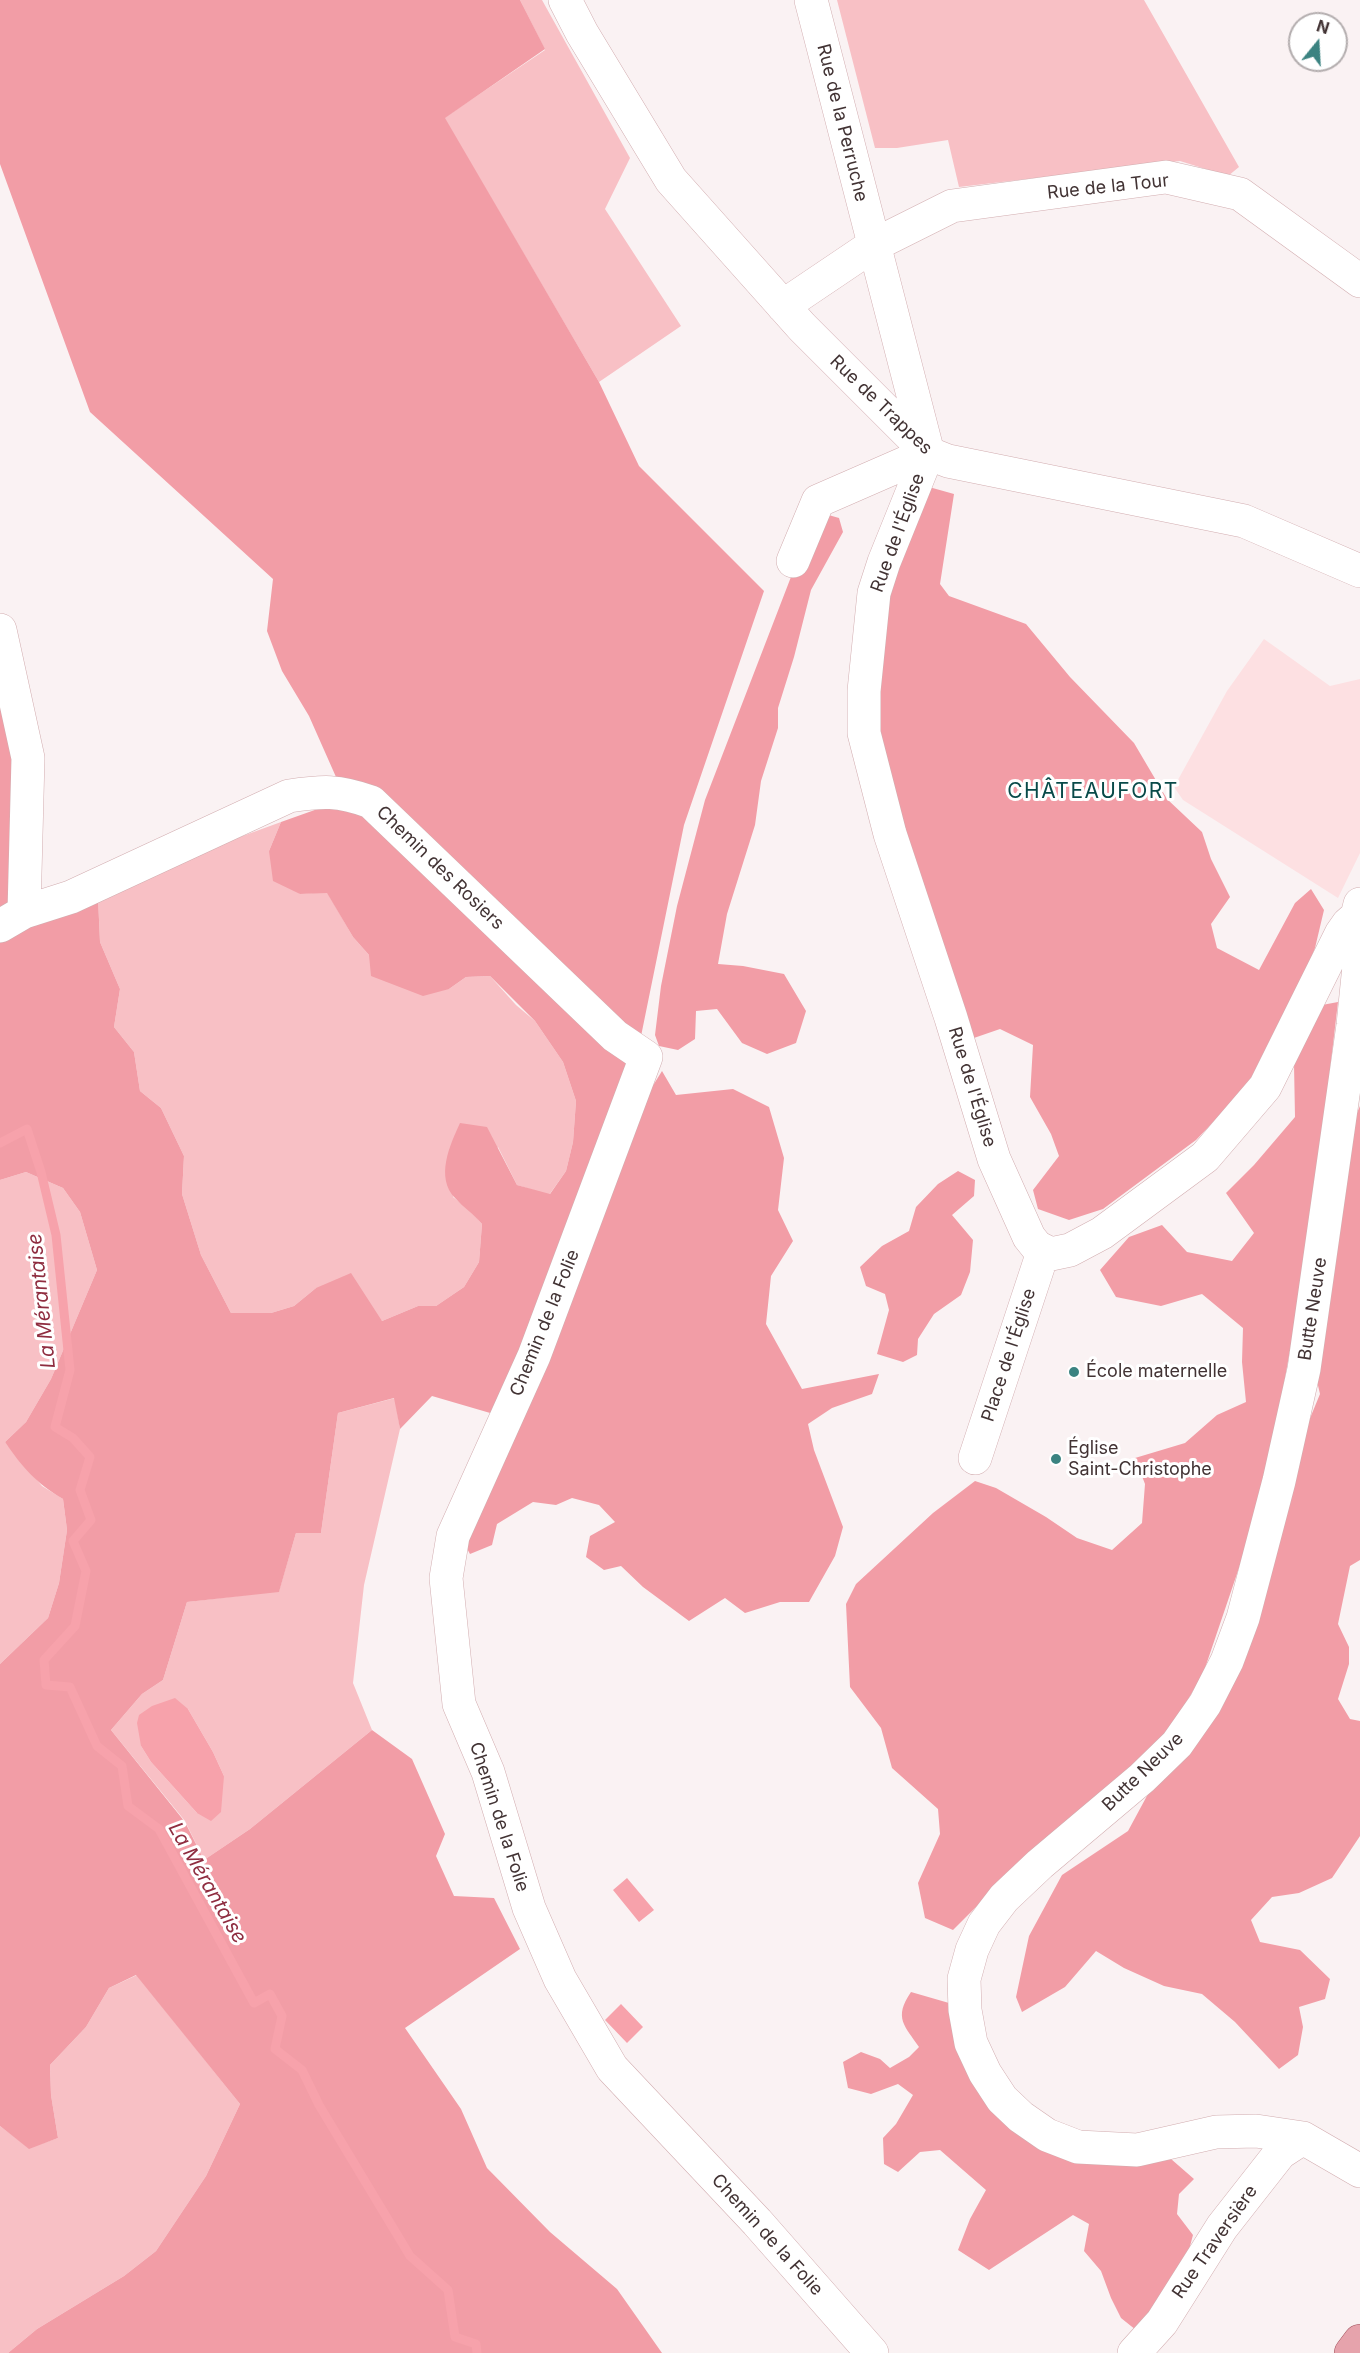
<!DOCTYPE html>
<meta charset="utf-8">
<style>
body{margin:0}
#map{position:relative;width:1360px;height:2353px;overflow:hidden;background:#faf2f3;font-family:Inter,sans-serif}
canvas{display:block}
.north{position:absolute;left:1288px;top:12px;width:60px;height:60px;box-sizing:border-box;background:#fff;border:2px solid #b3adae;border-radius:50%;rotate:18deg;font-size:16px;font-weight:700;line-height:24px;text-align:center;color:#423334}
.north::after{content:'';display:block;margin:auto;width:21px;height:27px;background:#3b8381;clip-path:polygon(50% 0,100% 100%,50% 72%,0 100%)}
</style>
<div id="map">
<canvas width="1360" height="2353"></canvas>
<div class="north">N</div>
</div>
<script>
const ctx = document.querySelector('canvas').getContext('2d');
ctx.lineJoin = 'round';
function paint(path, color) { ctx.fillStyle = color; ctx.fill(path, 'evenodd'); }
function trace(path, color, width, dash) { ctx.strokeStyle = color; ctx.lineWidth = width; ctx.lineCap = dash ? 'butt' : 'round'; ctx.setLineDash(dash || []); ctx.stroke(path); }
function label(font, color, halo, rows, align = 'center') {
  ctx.font = font + ' Inter,sans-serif'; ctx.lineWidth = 6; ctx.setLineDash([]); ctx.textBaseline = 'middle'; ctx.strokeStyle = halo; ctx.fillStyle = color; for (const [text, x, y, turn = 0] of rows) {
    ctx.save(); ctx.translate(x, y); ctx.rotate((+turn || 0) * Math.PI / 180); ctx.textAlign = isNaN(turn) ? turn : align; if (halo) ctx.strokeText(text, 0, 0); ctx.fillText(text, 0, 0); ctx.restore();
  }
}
paint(new Path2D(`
 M 1264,639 L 1330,686 L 1360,679 L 1360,853 L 1338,898 L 1183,800 L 1174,787 L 1227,691 Z`), '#fde0e2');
paint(new Path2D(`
 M 520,0 L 542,0 L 630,158 L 605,209 L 681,326 L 599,382 L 444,118 L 545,50 Z
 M 837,0 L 1144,0 L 1239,167 L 1228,176 L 1180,161 L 959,187 L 948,140 L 897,148 L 875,148 Z
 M 281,822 L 269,851 L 300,894 L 327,892 L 353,937 L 369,955 L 449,989 L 466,977 L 490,976 L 516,1005 L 535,1021 L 563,1062 L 576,1101 L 573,1142 L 566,1171 L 549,1195 L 517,1185 L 498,1147 L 453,1197 L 472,1212 L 482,1224 L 479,1262 L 464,1287 L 436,1306 L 418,1306 L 382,1321 L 316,1288 L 294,1306 L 271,1313 L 231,1313 L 201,1255 L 182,1194 L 184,1156 L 161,1108 L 140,1091 L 134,1052 L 114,1027 L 120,989 L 100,942 L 98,898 L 218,845 Z
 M 26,1172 L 63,1188 L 80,1212 L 97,1270 L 51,1379 L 26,1422 L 5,1442 L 42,1486 L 63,1499 L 67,1530 L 59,1583 L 48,1618 L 0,1664 L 0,1180 Z
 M 395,1398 L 400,1429 L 364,1585 L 353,1683 L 372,1730 L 250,1829 L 204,1860 L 185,1821 L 111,1730 L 142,1694 L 163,1680 L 187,1602 L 279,1591 L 296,1533 L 321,1533 L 338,1413 ZM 188,1709 L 213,1752 L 224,1776 L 197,1813 L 151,1762 L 141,1746 Z
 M 137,1975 L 240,2104 L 206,2176 L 156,2251 L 124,2276 L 37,2329 L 8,2353 L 0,2353 L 0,2126 L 29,2148 L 58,2138 L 51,2095 L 50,2065 L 86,2027 L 109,1988 Z`), '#f8c0c5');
paint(new Path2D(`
 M 0,0 L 520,0 L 545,49 L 445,118 L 599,382 L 639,466 L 764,591 L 684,825 L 639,1046 L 340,786 L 309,716 L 282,671 L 267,631 L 273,579 L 90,412 L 0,164 Z
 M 929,487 L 954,494 L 940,584 L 949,596 L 1026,624 L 1070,677 L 1134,743 L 1167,799 L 1202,832 L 1211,859 L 1230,897 L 1211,924 L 1217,948 L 1259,970 L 1295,903 L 1311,889 L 1324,910 L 1315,948 L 1294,1006 L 1250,1080 L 1221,1114 L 1196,1140 L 1103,1209 L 1069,1220 L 1038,1209 L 1033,1190 L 1059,1156 L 1051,1134 L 1030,1097 L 1033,1045 L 1000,1029 L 971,1039 L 876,739 L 876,676 L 896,559 Z
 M 825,514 L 839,518 L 843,532 L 811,590 L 794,657 L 778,708 L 778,728 L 761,781 L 755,825 L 727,914 L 718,964 L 743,966 L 784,974 L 806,1011 L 796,1043 L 767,1054 L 742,1043 L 717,1009 L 696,1011 L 695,1039 L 678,1050 L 659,1046 L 655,1035 L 661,986 L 677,906 L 705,800 L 811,525 Z
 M 0,697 L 16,781 L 24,898 L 0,913 Z
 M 340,801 L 365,808 L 635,1056 L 497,1415 L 432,1396 L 400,1429 L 394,1398 L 338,1413 L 321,1533 L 296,1533 L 279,1592 L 187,1602 L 163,1680 L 142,1694 L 111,1730 L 185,1822 L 204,1860 L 250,1829 L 372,1730 L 412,1759 L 445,1834 L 436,1856 L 454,1896 L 494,1898 L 520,1949 L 405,2028 L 461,2109 L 487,2168 L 550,2232 L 617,2289 L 662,2353 L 8,2353 L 37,2329 L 124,2276 L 156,2251 L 206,2176 L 240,2104 L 136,1975 L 109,1988 L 86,2027 L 50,2065 L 51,2095 L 58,2138 L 29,2149 L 0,2126 L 0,1664 L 48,1618 L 59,1583 L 67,1530 L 63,1499 C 36,1483 23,1468 5,1442 L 26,1422 L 51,1379 L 97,1270 L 80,1212 L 63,1188 L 26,1172 L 0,1180 L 0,938 L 98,898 L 100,942 L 120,989 L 114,1027 L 134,1052 L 140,1091 L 161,1108 L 184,1156 L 182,1194 L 201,1255 L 231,1313 L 271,1313 L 294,1306 L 316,1288 L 351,1273 L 382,1321 L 418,1306 L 436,1306 L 464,1287 L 479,1262 L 482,1224 C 474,1214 464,1208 455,1198 C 435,1177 450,1145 460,1123 L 487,1127 L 517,1185 L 550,1194 L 566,1171 L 573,1142 L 576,1101 L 563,1062 L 535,1021 L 490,976 L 466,977 L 449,989 L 423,996 L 371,976 L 369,955 L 353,937 L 327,893 L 300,894 L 273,881 L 269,851 L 281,822 Z
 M 1338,1002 L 1313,1214 L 1298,1306 L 1274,1439 L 1241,1562 L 1203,1674 L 1166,1737 L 1004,1879 L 953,1930 L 925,1918 L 918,1883 L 940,1834 L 938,1809 L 892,1768 L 881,1728 L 850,1687 L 846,1604 L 856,1584 L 933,1513 L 975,1481 L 996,1488 L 1046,1517 L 1077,1538 L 1112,1550 L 1142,1523 L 1145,1484 L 1135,1458 L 1185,1443 L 1217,1415 L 1246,1402 L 1242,1362 L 1243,1328 L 1202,1294 L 1161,1306 L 1116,1297 L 1100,1270 L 1129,1237 L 1162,1225 L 1187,1252 L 1232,1261 L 1254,1233 L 1226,1193 L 1254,1165 L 1295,1117 L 1294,1064 L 1322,1005 Z
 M 662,1071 L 676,1095 L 733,1089 L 769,1107 L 784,1158 L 778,1210 L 793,1241 L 771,1276 L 766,1324 L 802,1389 L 879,1374 L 872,1394 L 832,1408 L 808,1424 L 814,1450 L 843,1527 L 835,1556 L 809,1602 L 780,1602 L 745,1613 L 725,1598 L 689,1621 L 643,1587 L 621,1566 L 604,1570 L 586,1557 L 590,1536 L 615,1522 L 599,1505 L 572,1498 L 556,1505 L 533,1502 L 497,1524 L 492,1545 L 470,1554 L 460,1536 L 639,1108 Z
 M 1360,1106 L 1360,1560 L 1350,1566 L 1338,1624 L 1349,1647 L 1349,1664 L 1338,1699 L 1350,1719 L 1360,1721 L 1360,1836 L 1332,1878 L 1299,1893 L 1272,1897 L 1251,1920 L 1260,1942 L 1300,1950 L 1330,1979 L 1325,1999 L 1299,2007 L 1303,2027 L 1298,2055 L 1279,2069 L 1235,2022 L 1202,1994 L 1164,1986 L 1124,1968 L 1096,1951 L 1065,1987 L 1022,2012 L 1016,1997 L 1029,1936 L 1062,1875 L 1128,1831 L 1155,1781 L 1199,1730 L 1306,1428 L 1320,1394 L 1313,1364 L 1353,1122 Z
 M 958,1171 L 975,1180 L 974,1196 L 952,1215 L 973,1240 L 970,1272 L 961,1295 L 934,1314 L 918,1339 L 917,1355 L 903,1362 L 877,1354 L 889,1310 L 885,1294 L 866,1286 L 860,1267 L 882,1246 L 909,1231 L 916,1207 L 938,1184 Z
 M 911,1992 L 949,2003 L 1000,2110 L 1163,2152 L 1194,2179 L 1179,2194 L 1177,2214 L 1193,2235 L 1182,2276 L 1136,2330 L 1121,2318 L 1111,2298 L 1101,2271 L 1084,2251 L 1089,2224 L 1073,2215 L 989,2270 L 958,2250 L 970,2219 L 986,2190 L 940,2150 L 920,2152 L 898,2172 L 884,2164 L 883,2138 L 896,2124 L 913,2095 L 898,2084 L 871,2094 L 848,2088 L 843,2062 L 861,2052 L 880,2059 L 890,2068 L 909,2057 L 919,2047 C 905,2026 893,2018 911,1992 Z`), '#f29da6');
paint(new Path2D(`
 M 175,1698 L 188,1709 L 213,1752 L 224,1776 L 221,1812 L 211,1821 L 197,1813 L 151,1762 L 141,1746 L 137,1723 L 139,1715 L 152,1706 Z
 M 627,1878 L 654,1910 L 639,1922 L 613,1890 Z
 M 621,2004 L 643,2027 L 627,2043 L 605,2020 Z`), '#f7a2ab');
trace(new Path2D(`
 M 0,1143 L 27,1129 L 41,1172 L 56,1235 L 70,1370 L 55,1427 L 73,1438 L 90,1457 L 80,1490 L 91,1520 L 73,1541 L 86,1571 L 75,1626 L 44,1660 L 46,1685 L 70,1687 L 97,1746 L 122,1766 L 128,1806 L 159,1829 L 254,2003 L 270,1994 L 282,2016 L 275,2049 L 302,2070 L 319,2105 L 410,2256 L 448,2290 L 455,2337 L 476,2344 L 477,2353`), '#f7a2ab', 9);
const minor = new Path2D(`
 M 565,0 L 582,33 L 671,180 L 802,327 L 928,453 L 948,461 L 1244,521 L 1360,571
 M 811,0 L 928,453
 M 783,306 L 872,246 L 952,206 L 1166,177 L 1240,194 L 1360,281
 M 928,453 L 884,562 L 874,593 L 864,691 L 864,733 L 890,834 L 951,1018 L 994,1159 L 1029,1237 L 1037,1247 L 1051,1254 L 1070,1250 L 1102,1233 L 1205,1157 L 1265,1087 L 1341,934 L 1348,924 L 1357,916
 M 793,561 L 818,501 L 928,453
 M 0,630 L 28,758 L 24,912
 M 1360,904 L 1357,916 L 1359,966 L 1353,1025 L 1304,1369 L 1279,1481 L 1243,1618 L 1227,1661 L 1205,1704 L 1177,1744 L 1142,1778 L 1040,1864 L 1004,1898 L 984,1924 L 972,1950 L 964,1979 L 965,2010 L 971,2043 L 985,2073 L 1002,2099 L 1021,2117 L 1047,2135 L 1078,2147 L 1137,2150 L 1216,2132 L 1256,2131 L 1303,2138 L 1360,2171
 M 0,926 L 24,912 L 71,897 L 289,796 C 323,791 338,790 371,802 L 615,1036 L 646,1057 L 534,1356 L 453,1536 L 446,1578 L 459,1704 L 488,1772 L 529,1908 L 560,1979 L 612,2068 L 757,2222 L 872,2353
 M 975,1458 L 1043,1252
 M 1134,2353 L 1162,2322 L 1222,2227 L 1280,2153 L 1303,2138`);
const major = new Path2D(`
 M 1351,2353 L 1360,2341`);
trace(minor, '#d2adb0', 34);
trace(major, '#a2545e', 34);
trace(minor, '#fff', 33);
trace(major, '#e6a3ac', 33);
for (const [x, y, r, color] of [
 [1074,1372,6,"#3b8381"],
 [1056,1459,6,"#3b8381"]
]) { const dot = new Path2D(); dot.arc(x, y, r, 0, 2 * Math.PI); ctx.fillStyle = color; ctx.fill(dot); trace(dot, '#fff', 2); }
label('18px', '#423334', '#fff', [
 ["Rue de la Perruche",842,123,76],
 ["Rue de la Tour",1108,187,-6],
 ["Rue de Trappes",881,405,44],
 ["Rue de l'Église",898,533,-70],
 ["Chemin des Rosiers",440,868,44],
 ["Rue de l'Église",972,1087,73],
 ["Butte Neuve",1313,1309,-81],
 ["Chemin de la Folie",545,1323,-68],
 ["Place de l'Église",1009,1355,-72],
 ["Butte Neuve",1143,1772,-44],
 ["Chemin de la Folie",499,1817,72],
 ["Chemin de la Folie",767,2235,48],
 ["Rue Traversière",1215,2242,-55]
]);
label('18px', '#423334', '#fff', [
 ["École maternelle",1086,1372],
 ["Église",1068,1449],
 ["Saint-Christophe",1068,1470]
], 'left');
label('italic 20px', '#8f2d40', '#fff', [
 ["La Mérantaise",42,1301,-96],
 ["La Mérantaise",207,1883,60]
]);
ctx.letterSpacing = '1.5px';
label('21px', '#094a49', '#fff', [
 ["CHÂTEAUFORT",1093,792]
]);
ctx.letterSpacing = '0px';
</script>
